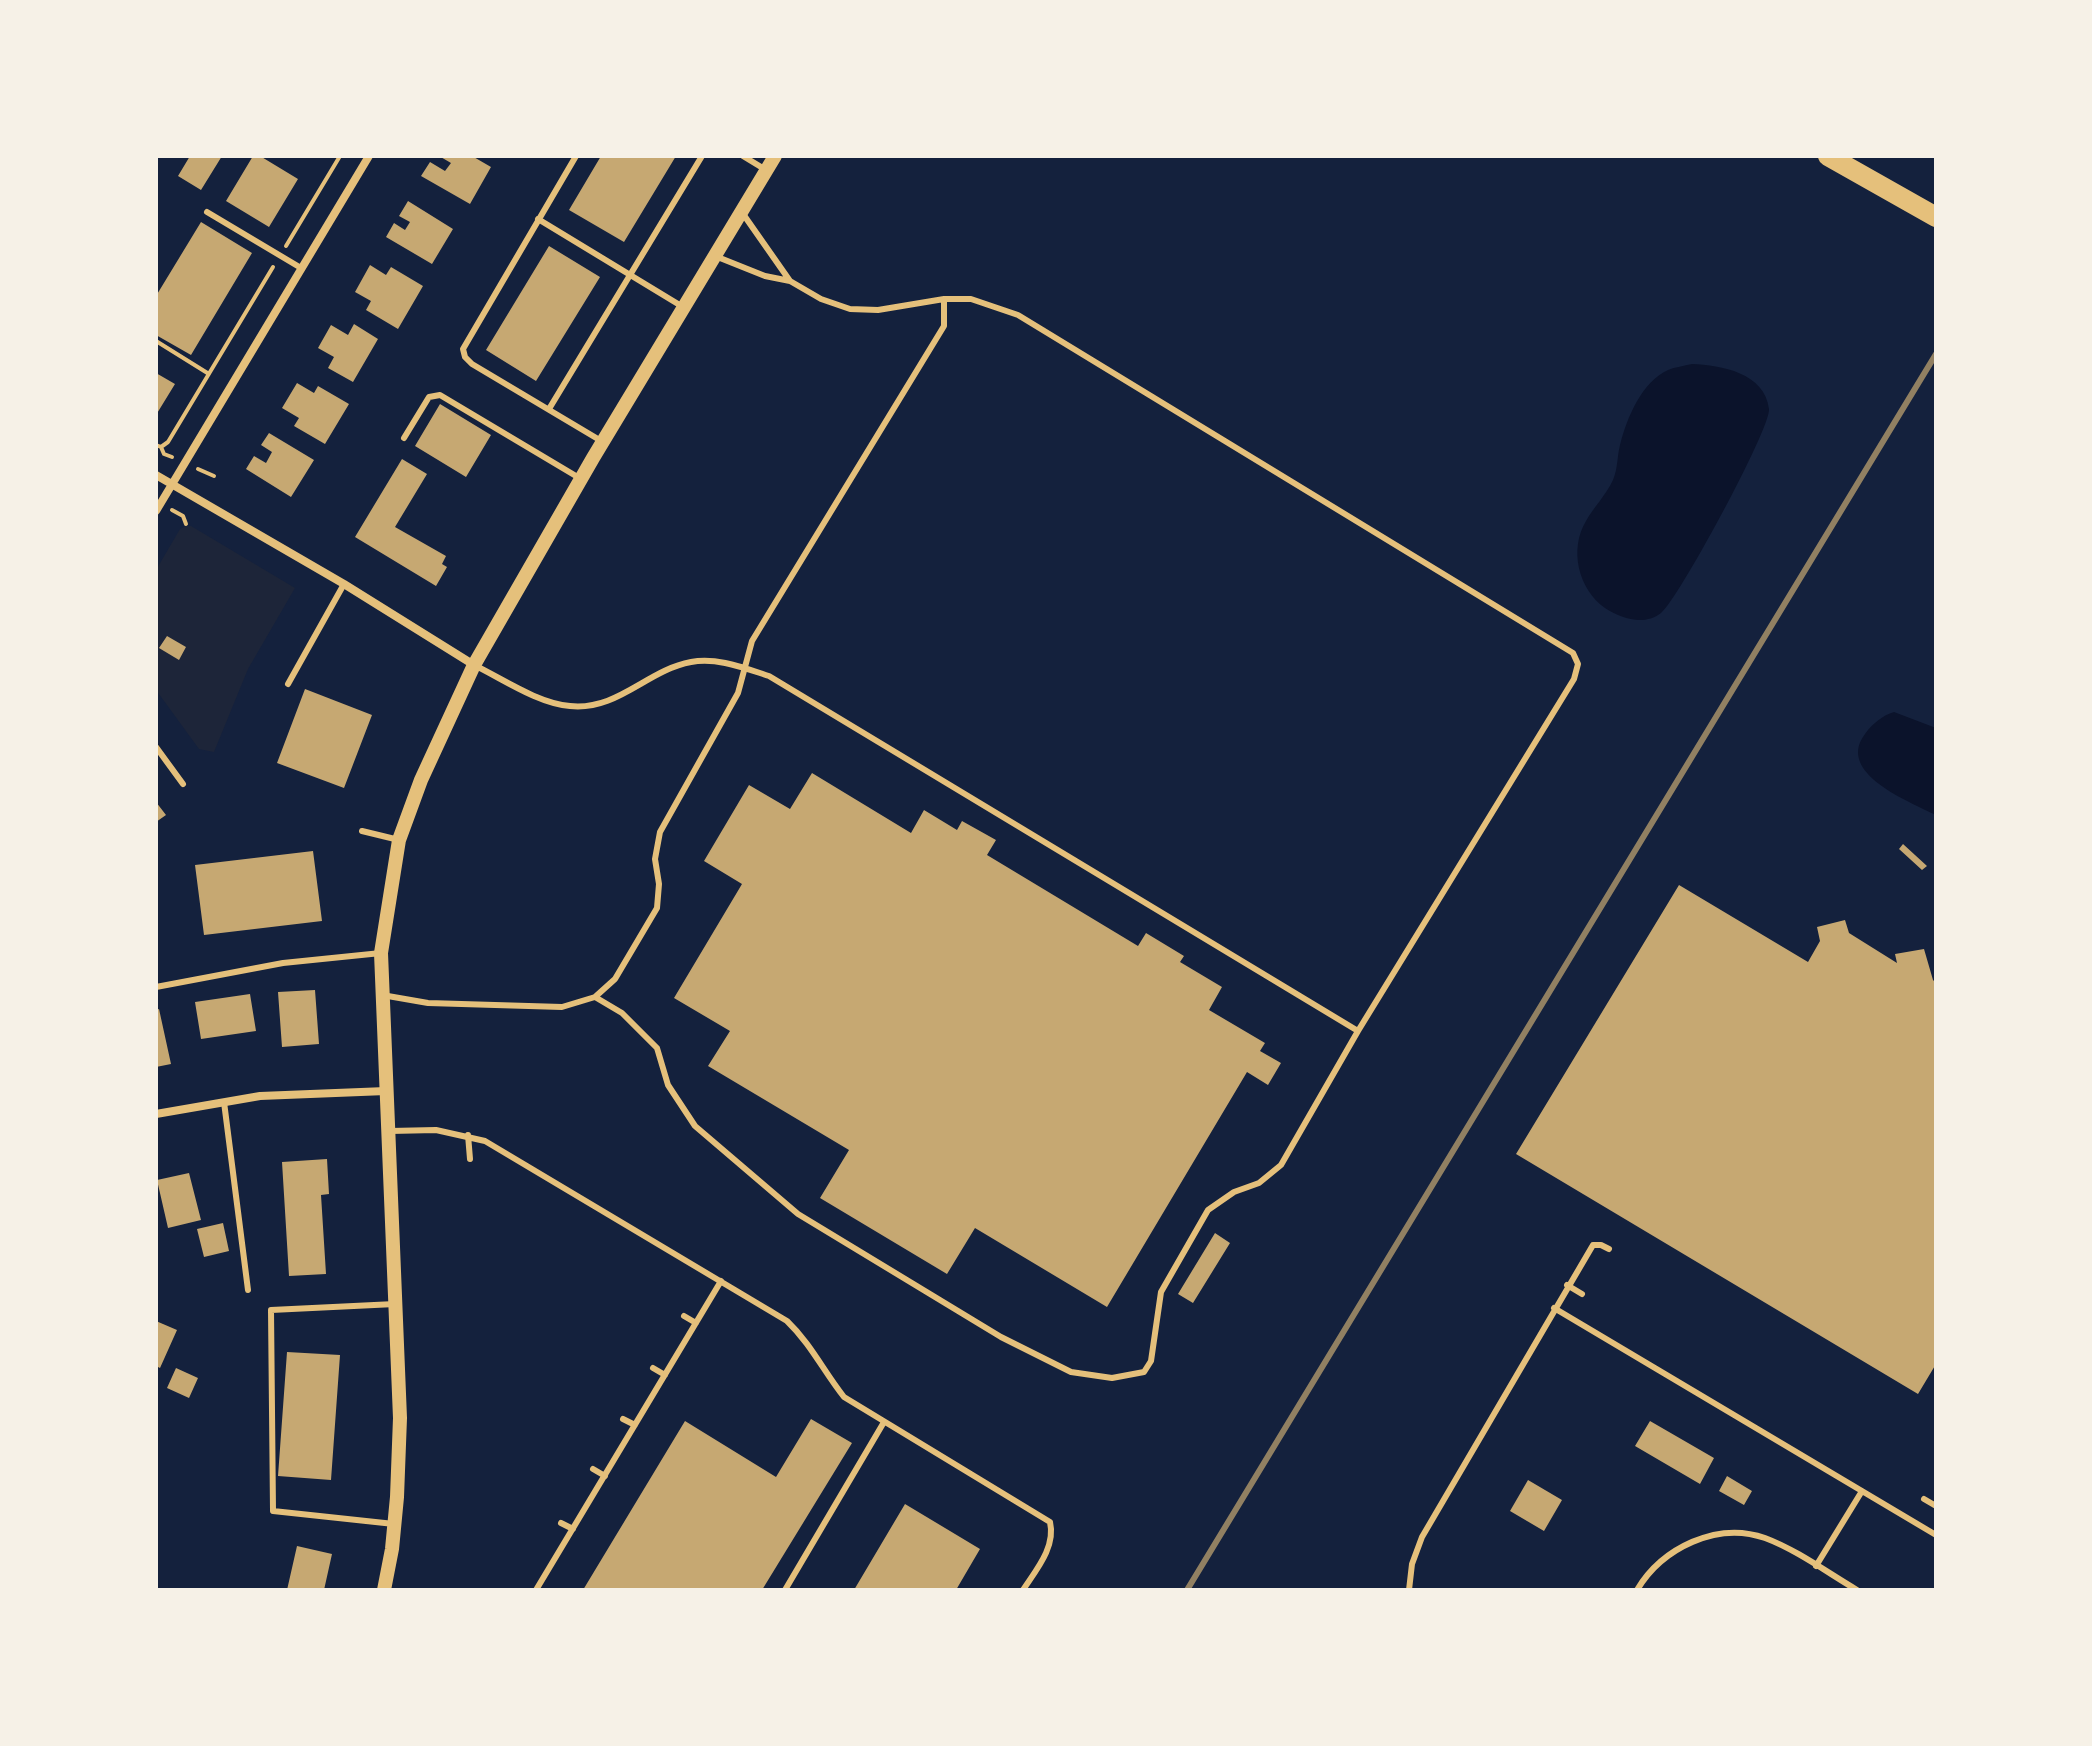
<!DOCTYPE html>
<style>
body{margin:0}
#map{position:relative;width:2092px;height:1746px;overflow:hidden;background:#14213d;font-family:"Exo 2",sans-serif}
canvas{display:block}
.frame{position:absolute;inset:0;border:158px solid #f6f1e7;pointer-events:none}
</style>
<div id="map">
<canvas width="2092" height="1746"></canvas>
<div class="frame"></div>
</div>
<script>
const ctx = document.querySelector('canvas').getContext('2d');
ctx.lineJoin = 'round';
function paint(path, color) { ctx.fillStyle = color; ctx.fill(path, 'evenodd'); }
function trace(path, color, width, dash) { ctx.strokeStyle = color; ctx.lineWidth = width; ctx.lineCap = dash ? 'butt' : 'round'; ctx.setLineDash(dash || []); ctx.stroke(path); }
paint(new Path2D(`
 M 186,526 L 191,526 L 295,588 L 248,669 L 214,752 L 199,749 L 156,690 L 156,570 L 180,529 Z`), '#1d2539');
paint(new Path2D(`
 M 1692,364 C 1721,365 1765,373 1769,409 C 1771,428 1678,600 1661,613 C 1644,626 1622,619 1605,608 C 1578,589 1569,549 1586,521 C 1594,507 1606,495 1613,480 C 1618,468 1617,457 1620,445 C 1627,417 1642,382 1668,370 C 1675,367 1684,366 1692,364 Z
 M 1894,712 L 1936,728 L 1936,815 C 1910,802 1835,773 1865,734 C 1872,724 1883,715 1894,712 Z`), '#0b132b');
paint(new Path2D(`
 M 190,156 L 222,156 L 201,190 L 178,176 Z
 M 253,156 L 260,156 L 298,179 L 269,227 L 226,201 Z
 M 439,156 L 472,156 L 491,167 L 470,204 L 421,176 L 430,162 L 445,171 L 451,163 Z
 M 601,156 L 676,156 L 624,242 L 569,210 Z
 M 408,201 L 453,229 L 432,264 L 386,237 L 394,223 L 405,230 L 410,222 L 399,216 Z
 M 201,222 L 252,253 L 191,355 L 156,335 L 156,296 Z
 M 549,246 L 600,277 L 536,381 L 486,350 Z
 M 370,265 L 386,275 L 391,267 L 423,286 L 398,329 L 366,310 L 371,301 L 355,292 Z
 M 354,324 L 378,339 L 353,382 L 328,368 L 334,357 L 318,348 L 331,325 L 348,335 Z
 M 156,373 L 175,384 L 156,415 Z
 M 297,383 L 314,393 L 318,386 L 349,404 L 325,444 L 294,426 L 299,418 L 282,408 Z
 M 440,404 L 491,435 L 466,477 L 415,446 Z
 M 269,433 L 314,460 L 291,497 L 246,469 L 254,456 L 266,463 L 272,452 L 261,445 Z
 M 402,459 L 427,474 L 395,527 L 446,556 L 442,564 L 447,567 L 436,586 L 355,537 Z
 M 167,636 L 186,647 L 179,660 L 159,648 Z
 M 305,689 L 372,715 L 344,788 L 277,763 Z
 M 812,773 L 911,833 L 924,810 L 957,830 L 962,821 L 996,840 L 987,855 L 1138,946 L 1146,933 L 1184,956 L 1180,962 L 1222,987 L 1209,1010 L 1265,1043 L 1260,1051 L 1281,1063 L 1268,1085 L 1247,1072 L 1107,1307 L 975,1228 L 947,1274 L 820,1198 L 849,1150 L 708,1066 L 730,1031 L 674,998 L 742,884 L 704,861 L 749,785 L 790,809 Z
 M 156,802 L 166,815 L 156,822 Z
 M 1903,844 L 1927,866 L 1922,870 L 1899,849 Z
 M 313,851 L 322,921 L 204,935 L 195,865 Z
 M 1679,885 L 1808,962 L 1820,941 L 1817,927 L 1845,920 L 1849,933 L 1897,963 L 1895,954 L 1924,949 L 1933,980 L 1936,983 L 1936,1364 L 1918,1394 L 1516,1154 Z
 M 315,990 L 319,1044 L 282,1047 L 278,992 Z
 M 250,994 L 256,1031 L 201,1039 L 195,1002 Z
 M 159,1009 L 171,1064 L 156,1067 L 156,1010 Z
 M 327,1159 L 329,1194 L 321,1195 L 326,1274 L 289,1276 L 282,1162 Z
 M 189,1173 L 201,1220 L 168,1228 L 157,1180 Z
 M 223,1223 L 229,1251 L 204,1257 L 197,1229 Z
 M 1215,1233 L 1230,1243 L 1193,1303 L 1178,1294 Z
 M 156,1321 L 177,1330 L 160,1368 L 156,1366 Z
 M 287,1352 L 340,1355 L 331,1480 L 278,1476 Z
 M 176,1368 L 198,1378 L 189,1398 L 167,1388 Z
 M 811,1419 L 852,1443 L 762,1590 L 583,1590 L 685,1421 L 776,1477 Z
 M 1650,1421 L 1714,1458 L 1700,1484 L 1635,1446 Z
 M 1727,1476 L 1752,1491 L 1744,1505 L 1719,1491 Z
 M 1528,1480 L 1562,1500 L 1544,1531 L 1510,1511 Z
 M 905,1504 L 980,1549 L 956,1590 L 854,1590 Z
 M 297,1546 L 332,1554 L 324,1590 L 287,1590 Z`), '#c6a872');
trace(new Path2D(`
 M 286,246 L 340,156
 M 156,341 L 209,374
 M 156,445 L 161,447 L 168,442 L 273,267
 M 161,447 L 164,454 L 172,457
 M 198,469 L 214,476
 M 172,510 L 183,516 L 186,524`), '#e5c07b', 4);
trace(new Path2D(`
 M 576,156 L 463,349 L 465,357 L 472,364 L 603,442
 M 743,156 L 766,170
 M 741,211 L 790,281
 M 207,212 L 301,268
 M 538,219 L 683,307
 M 549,409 L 702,156
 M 404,438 L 429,397 L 440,395 L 581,479
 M 474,665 C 503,679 537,703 570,706 C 618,711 647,670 691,662 C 717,657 744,668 769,676 L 1358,1031
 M 288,684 L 344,584
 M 156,747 L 183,784
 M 362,831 L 399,840
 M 156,987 L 283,963 L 381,953
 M 382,995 L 428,1003 L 562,1007 L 595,997 L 615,979 L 657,908 L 659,884 L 655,859 L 660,832 L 738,693 L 752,641 L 944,326 L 944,299
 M 595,997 L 622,1013 L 657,1048 L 668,1085 L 695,1126 L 798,1214 L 1001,1337 L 1071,1372 L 1112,1378 L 1144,1372 L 1151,1361 L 1161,1292 L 1208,1210 L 1234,1192 L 1259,1183 L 1281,1165 L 1358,1031 L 1574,679 L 1578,664 L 1573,653 L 1018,315 L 971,299 L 944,299 L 878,310 L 850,309 L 821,299 L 790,281 L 765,276 L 715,256
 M 224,1102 L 248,1290
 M 390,1131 L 436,1130 L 485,1141 L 787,1321 C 811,1344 824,1372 844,1397 L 1050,1522 C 1056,1547 1036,1570 1023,1590
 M 468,1135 L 470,1159
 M 1567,1285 L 1582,1294
 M 1554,1308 L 1936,1535
 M 684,1316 L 696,1323
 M 653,1368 L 665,1375
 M 623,1419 L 635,1425
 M 593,1469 L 605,1476
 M 1924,1499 L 1936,1506
 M 561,1523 L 573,1529
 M 394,1524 L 273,1511 L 271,1310 L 395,1304
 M 1816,1566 L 1862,1491
 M 536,1590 L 721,1281
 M 785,1590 L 884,1422
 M 1409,1590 L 1412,1564 L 1422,1537 L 1593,1245 L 1601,1245 L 1609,1249
 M 1637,1590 C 1662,1548 1717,1521 1765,1538 C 1797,1550 1828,1573 1857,1590`), '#e5c07b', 6);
trace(new Path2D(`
 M 156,475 L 344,584 L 474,665
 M 156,511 L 369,156
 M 156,1114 L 260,1096 L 386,1091`), '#e5c07b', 8);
trace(new Path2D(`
 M 384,1590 L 392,1549 L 397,1497 L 400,1418 L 381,953 L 399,840 L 421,780 L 474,665 L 593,458 L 775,156`), '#e5c07b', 14);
trace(new Path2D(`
 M 1828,156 L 1936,217`), '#e5c07b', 20);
trace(new Path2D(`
 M 1187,1590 L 1936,354`), '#918062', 6);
</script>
